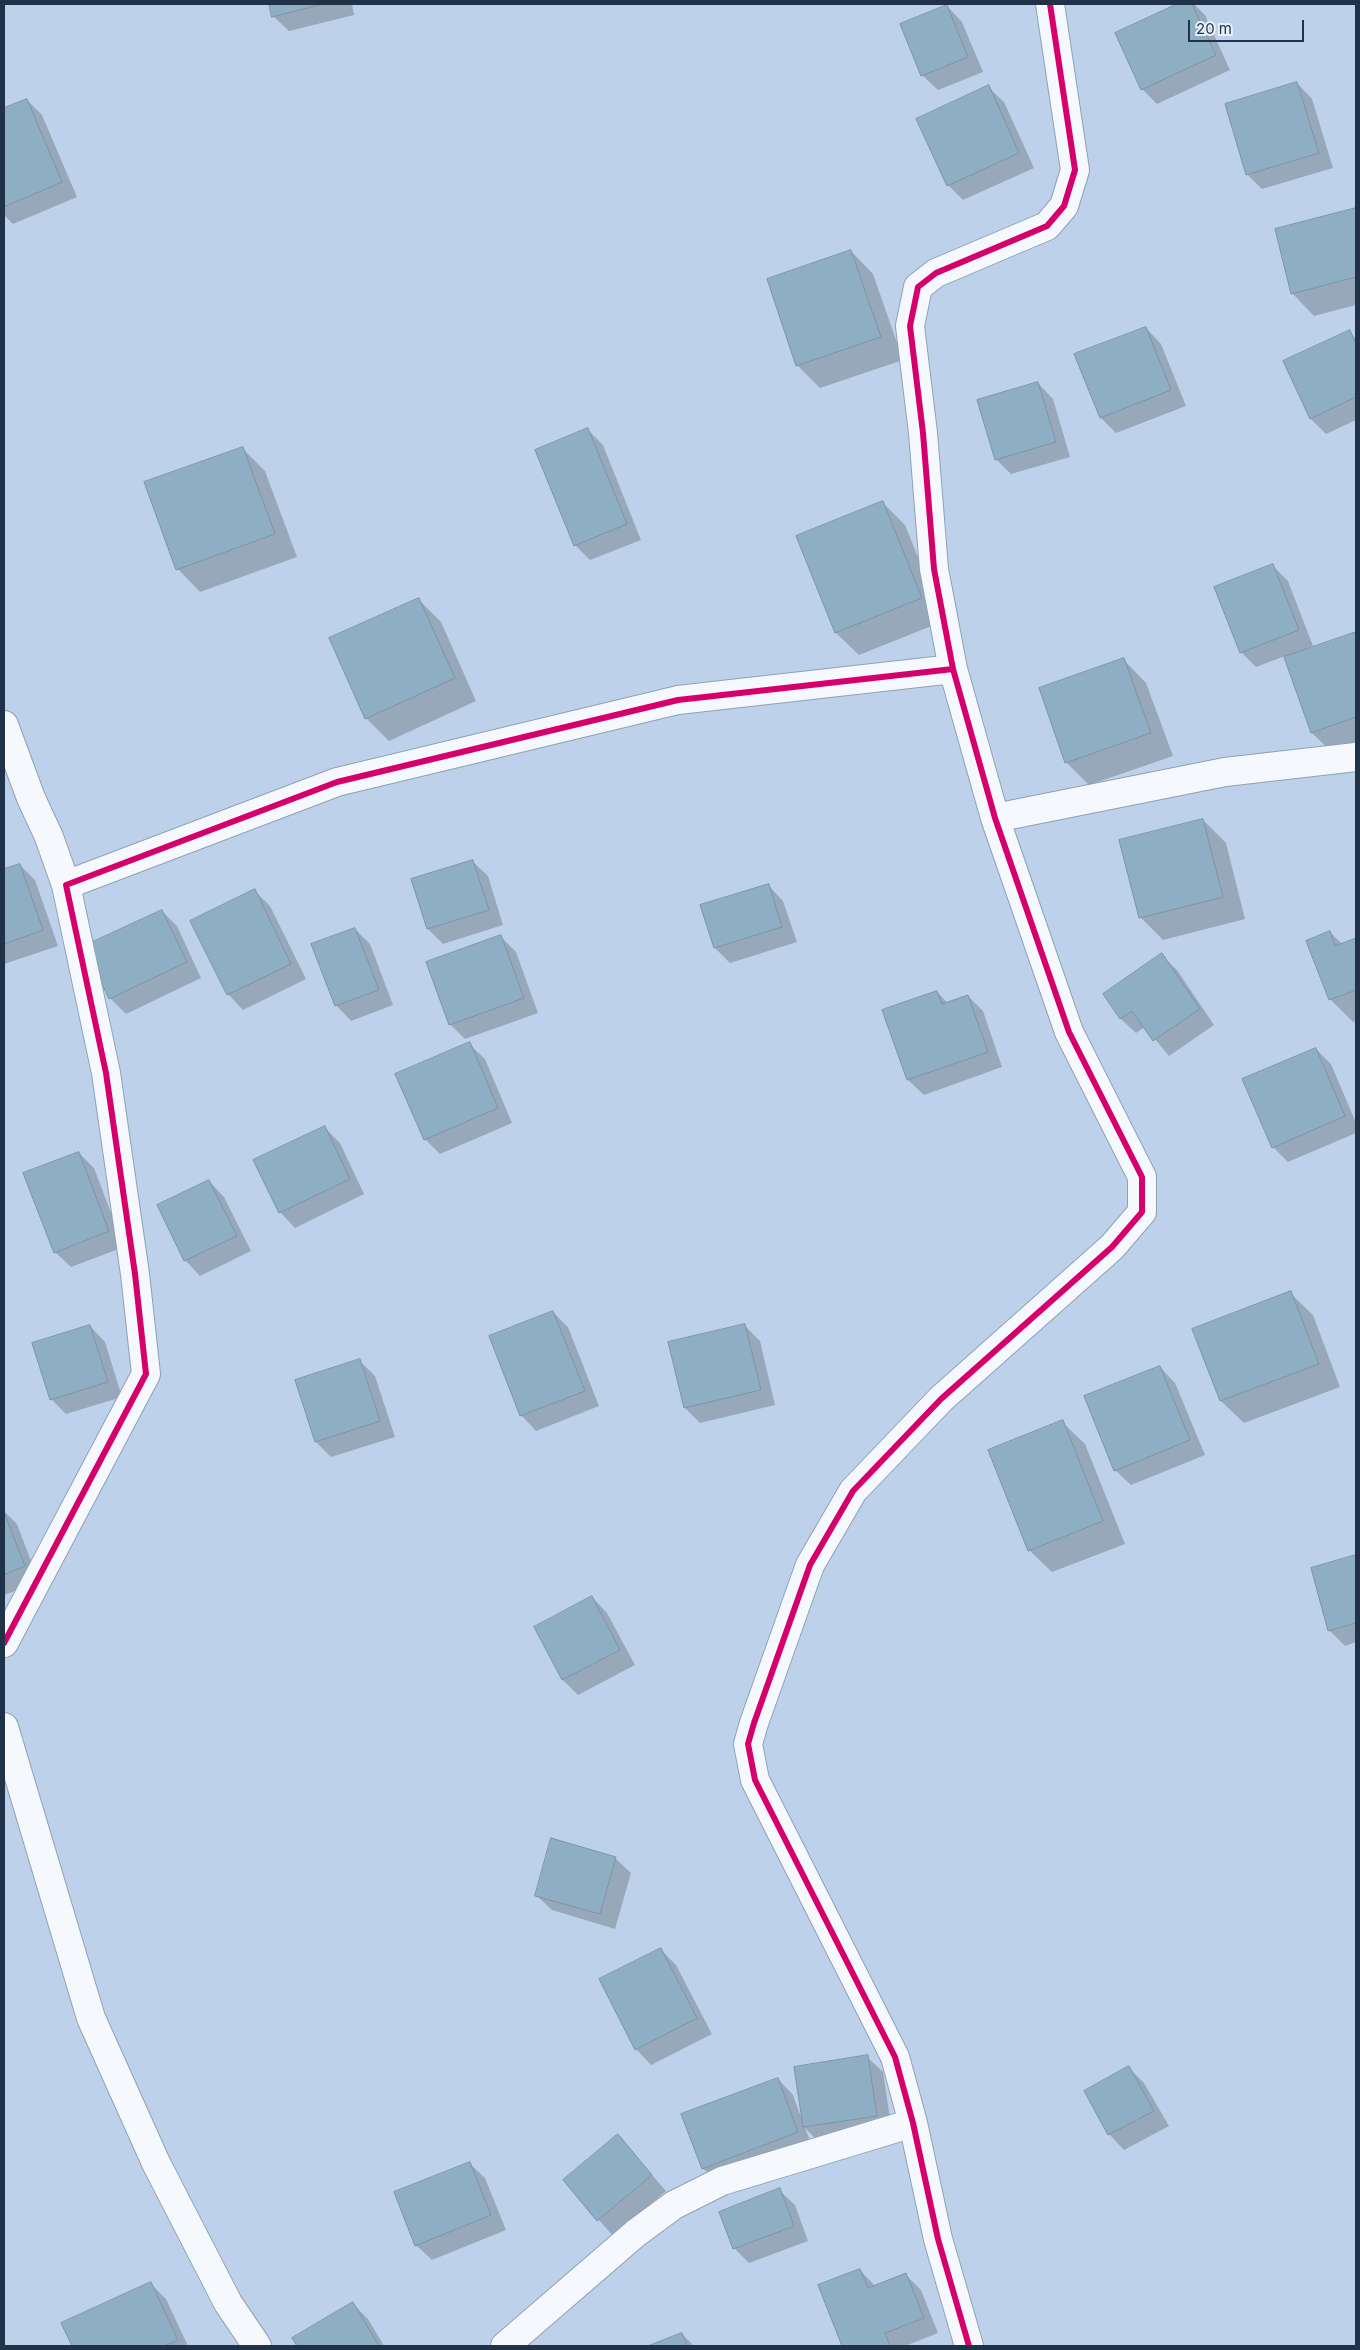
<!DOCTYPE html>
<style>
body{margin:0}
#map{position:relative;width:1360px;height:2350px;overflow:hidden;background:#bdd2ea;font-family:Inter,sans-serif}
canvas{display:block}
.frame{position:absolute;inset:0;border:5px solid #1f3247;pointer-events:none}
.scale{position:absolute;left:1188px;top:20px;width:116px;height:22px;box-sizing:border-box;border:2px solid #1f3247;border-top:0;padding-left:6px;font-size:15px;line-height:18px;white-space:nowrap;color:#1f3247;-webkit-text-stroke:4px #e6effa;paint-order:stroke}
</style>
<div id="map">
<canvas width="1360" height="2350"></canvas>
<div class="frame"></div>
<div class="scale">20 m</div>
</div>
<script>
const ctx = document.querySelector('canvas').getContext('2d');
ctx.lineJoin = 'round';
function paint(path, color) { ctx.fillStyle = color; ctx.fill(path, 'evenodd'); }
function trace(path, color, width, dash) { ctx.strokeStyle = color; ctx.lineWidth = width; ctx.lineCap = dash ? 'butt' : 'round'; ctx.setLineDash(dash || []); ctx.stroke(path); }
paint(new Path2D(`
 M 270,4 L 352,4 L 354,15 L 289,31 L 273,16 Z
 M 1180,4 L 1194,4 L 1205,15 L 1230,70 L 1157,104 L 1142,89 L 1116,34 Z
 M 947,6 L 962,22 L 983,72 L 938,90 L 922,75 Z
 M 1297,83 L 1312,99 L 1333,168 L 1262,189 L 1247,174 Z
 M 988,87 L 1004,102 L 1034,168 L 963,200 L 948,185 Z
 M 27,100 L 42,115 L 77,197 L 13,224 L 4,215 L 4,110 Z
 M 1356,210 L 1356,305 L 1314,316 L 1292,293 L 1276,229 Z
 M 851,251 L 873,274 L 903,360 L 820,388 L 797,365 Z
 M 1146,328 L 1161,344 L 1186,406 L 1116,433 L 1101,418 Z
 M 1349,332 L 1356,339 L 1356,420 L 1326,434 L 1311,419 Z
 M 1038,383 L 1053,399 L 1070,457 L 1011,474 L 996,459 Z
 M 588,430 L 603,445 L 641,540 L 590,560 L 575,545 Z
 M 243,449 L 265,471 L 297,557 L 200,592 L 178,569 Z
 M 882,502 L 905,525 L 944,621 L 859,655 L 836,633 L 797,536 Z
 M 1273,566 L 1288,581 L 1313,646 L 1307,648 L 1308,650 L 1356,633 L 1356,748 L 1335,755 L 1312,733 L 1285,656 L 1256,667 L 1241,652 Z
 M 418,599 L 441,622 L 476,701 L 389,741 L 366,718 Z
 M 1124,660 L 1146,683 L 1173,756 L 1089,785 L 1067,763 L 1041,689 Z
 M 1203,820 L 1226,843 L 1245,919 L 1163,940 L 1140,917 Z
 M 472,861 L 488,876 L 503,925 L 443,944 L 428,929 Z
 M 20,865 L 35,880 L 58,946 L 4,964 L 4,871 Z
 M 768,885 L 783,901 L 797,942 L 730,963 L 715,948 Z
 M 255,891 L 270,906 L 306,979 L 243,1010 L 228,994 Z
 M 162,911 L 177,926 L 201,978 L 126,1014 L 110,998 Z
 M 355,929 L 370,944 L 393,1005 L 351,1021 L 336,1005 Z
 M 1330,932 L 1342,944 L 1356,939 L 1356,1021 L 1353,1022 L 1330,999 Z
 M 500,936 L 516,952 L 538,1013 L 465,1039 L 450,1024 Z
 M 1161,955 L 1177,970 L 1214,1025 L 1169,1056 L 1145,1027 L 1136,1033 L 1120,1018 Z
 M 937,992 L 948,1003 L 968,996 L 983,1011 L 1002,1067 L 924,1095 L 908,1080 L 884,1011 Z
 M 469,1044 L 485,1059 L 512,1123 L 440,1154 L 425,1139 Z
 M 1316,1049 L 1331,1064 L 1356,1123 L 1356,1133 L 1288,1162 L 1273,1147 Z
 M 325,1128 L 340,1143 L 364,1194 L 295,1228 L 280,1212 Z
 M 79,1153 L 94,1168 L 124,1247 L 71,1267 L 55,1252 Z
 M 209,1181 L 224,1197 L 251,1251 L 200,1276 L 185,1260 Z
 M 1290,1293 L 1313,1315 L 1340,1387 L 1244,1423 L 1221,1401 L 1194,1330 Z
 M 553,1312 L 568,1327 L 599,1406 L 536,1431 L 521,1415 Z
 M 90,1326 L 105,1342 L 122,1397 L 66,1414 L 51,1399 Z
 M 745,1326 L 760,1341 L 775,1405 L 700,1423 L 685,1408 Z
 M 360,1361 L 375,1376 L 395,1437 L 331,1457 L 316,1442 L 296,1380 Z
 M 1160,1367 L 1175,1383 L 1205,1455 L 1131,1485 L 1115,1470 Z
 M 1062,1422 L 1085,1444 L 1125,1544 L 1052,1572 L 1029,1550 Z
 M 4,1511 L 17,1524 L 39,1582 L 4,1595 Z
 M 1356,1557 L 1356,1642 L 1345,1646 L 1329,1630 L 1313,1569 Z
 M 592,1597 L 607,1613 L 635,1665 L 578,1695 L 563,1680 L 536,1627 Z
 M 615,1858 L 631,1873 L 615,1929 L 552,1910 L 536,1895 Z
 M 661,1950 L 676,1965 L 712,2034 L 651,2065 L 636,2049 Z
 M 867,2057 L 883,2072 L 892,2131 L 819,2142 L 805,2128 L 813,2148 L 718,2183 L 703,2168 L 778,2079 L 793,2095 L 801,2117 Z
 M 1129,2068 L 1144,2083 L 1169,2126 L 1124,2150 L 1109,2134 L 1086,2092 Z
 M 618,2136 L 666,2191 L 613,2236 L 565,2181 Z
 M 469,2163 L 485,2178 L 506,2230 L 432,2260 L 416,2245 Z
 M 779,2190 L 795,2205 L 808,2241 L 749,2263 L 734,2248 Z
 M 860,2270 L 875,2286 L 906,2275 L 921,2290 L 938,2333 L 905,2346 L 843,2346 L 820,2286 Z
 M 151,2284 L 166,2299 L 188,2346 L 73,2346 L 63,2323 Z
 M 353,2304 L 368,2319 L 384,2346 L 298,2346 L 294,2339 Z
 M 682,2334 L 694,2346 L 652,2346 Z`), '#0003');
const building = new Path2D(`
 M 269,4 L 323,4 L 272,17 Z
 M 1177,4 L 1192,4 L 1216,55 L 1141,90 L 1115,33 Z
 M 947,5 L 968,57 L 921,76 L 900,24 Z
 M 1297,82 L 1319,153 L 1246,175 L 1225,104 Z
 M 989,85 L 1019,153 L 947,186 L 916,119 Z
 M 27,99 L 62,182 L 4,207 L 4,108 Z
 M 1356,208 L 1356,277 L 1291,294 L 1275,229 Z
 M 851,250 L 881,337 L 796,366 L 767,279 Z
 M 1146,327 L 1171,390 L 1100,418 L 1074,354 Z
 M 1350,330 L 1356,344 L 1356,397 L 1310,419 L 1283,361 Z
 M 1038,382 L 1056,442 L 995,460 L 977,400 Z
 M 588,428 L 627,524 L 574,546 L 535,450 Z
 M 243,447 L 275,534 L 176,570 L 144,482 Z
 M 883,501 L 922,598 L 835,633 L 796,536 Z
 M 1273,564 L 1299,630 L 1240,653 L 1214,587 Z
 M 419,598 L 455,678 L 365,719 L 329,638 Z
 M 1356,632 L 1356,717 L 1311,733 L 1284,657 Z
 M 1124,658 L 1151,733 L 1065,763 L 1039,688 Z
 M 1203,819 L 1223,897 L 1139,918 L 1119,840 Z
 M 473,860 L 489,910 L 427,929 L 411,879 Z
 M 20,864 L 43,930 L 4,944 L 4,869 Z
 M 769,884 L 782,927 L 714,948 L 700,905 Z
 M 255,889 L 291,964 L 227,995 L 190,921 Z
 M 162,910 L 187,962 L 109,999 L 84,946 Z
 M 355,928 L 379,990 L 335,1006 L 311,944 Z
 M 1330,931 L 1335,946 L 1356,938 L 1356,990 L 1329,1000 L 1306,941 Z
 M 501,935 L 524,998 L 449,1025 L 426,962 Z
 M 1162,953 L 1200,1009 L 1153,1041 L 1132,1011 L 1120,1019 L 1103,994 Z
 M 937,991 L 942,1004 L 968,995 L 988,1052 L 907,1080 L 882,1010 Z
 M 470,1042 L 498,1108 L 424,1140 L 395,1074 Z
 M 1316,1048 L 1345,1116 L 1272,1148 L 1242,1079 Z
 M 325,1126 L 350,1179 L 279,1213 L 253,1160 Z
 M 79,1152 L 109,1231 L 54,1253 L 23,1173 Z
 M 209,1180 L 237,1236 L 184,1261 L 157,1205 Z
 M 1291,1291 L 1319,1364 L 1220,1401 L 1192,1329 Z
 M 553,1311 L 585,1391 L 520,1416 L 489,1336 Z
 M 745,1324 L 761,1390 L 684,1408 L 668,1342 Z
 M 90,1325 L 108,1382 L 50,1400 L 32,1343 Z
 M 360,1359 L 380,1421 L 315,1442 L 295,1380 Z
 M 1160,1366 L 1190,1440 L 1114,1471 L 1084,1396 Z
 M 1063,1420 L 1103,1521 L 1028,1551 L 988,1450 Z
 M 4,1512 L 25,1566 L 4,1575 Z
 M 1356,1555 L 1356,1623 L 1328,1631 L 1311,1568 Z
 M 592,1596 L 620,1650 L 562,1680 L 534,1627 Z
 M 551,1838 L 616,1857 L 600,1914 L 535,1896 Z
 M 661,1948 L 697,2018 L 635,2050 L 599,1979 Z
 M 868,2055 L 877,2116 L 803,2127 L 794,2067 Z
 M 1129,2066 L 1154,2111 L 1108,2135 L 1084,2091 Z
 M 778,2078 L 798,2132 L 702,2169 L 681,2114 Z
 M 618,2134 L 652,2175 L 597,2221 L 563,2180 Z
 M 470,2162 L 491,2215 L 415,2246 L 394,2192 Z
 M 780,2188 L 794,2226 L 733,2249 L 719,2212 Z
 M 860,2269 L 868,2288 L 906,2273 L 924,2318 L 885,2333 L 890,2346 L 842,2346 L 818,2285 Z
 M 151,2282 L 178,2340 L 164,2346 L 72,2346 L 61,2323 Z
 M 353,2302 L 379,2346 L 297,2346 L 292,2338 Z
 M 682,2333 L 687,2346 L 648,2346 Z`);
paint(building, '#8eaec3');
trace(building, '#7c94a5', 1);
const minor = new Path2D(`
 M 4,725 L 31,798 L 49,837 L 66,885
 M 995,818 L 1225,772 L 1356,757
 M 4,1643 L 146,1374 L 135,1274 L 106,1073 L 66,885 L 337,782 L 678,700 L 953,669
 M 4,1727 L 91,2018 L 156,2163 L 228,2303 L 257,2346
 M 505,2346 L 636,2233 L 674,2205 L 722,2181 L 913,2123
 M 969,2346 L 938,2239 L 913,2123 L 895,2057 L 755,1780 L 748,1744 L 754,1723 L 810,1565 L 853,1491 L 941,1399 L 1112,1247 L 1142,1212 L 1142,1177 L 1069,1032 L 995,818 L 953,669 L 934,569 L 923,433 L 910,326 L 918,287 L 936,273 L 1047,226 L 1064,206 L 1075,170 L 1050,4`);
trace(minor, '#8fa1b5', 30);
trace(minor, '#f5f8fc', 28);
trace(new Path2D(`
 M 4,1643 L 146,1374 L 135,1274 L 106,1073 L 66,885 L 337,782 L 678,700 L 953,669
 M 969,2346 L 938,2239 L 913,2123 L 895,2057 L 755,1780 L 748,1744 L 754,1723 L 810,1565 L 853,1491 L 941,1399 L 1112,1247 L 1142,1212 L 1142,1177 L 1069,1032 L 995,818 L 953,669 L 934,569 L 923,433 L 910,326 L 918,287 L 936,273 L 1047,226 L 1064,206 L 1075,170 L 1050,4`), '#d6006c', 6);
</script>
